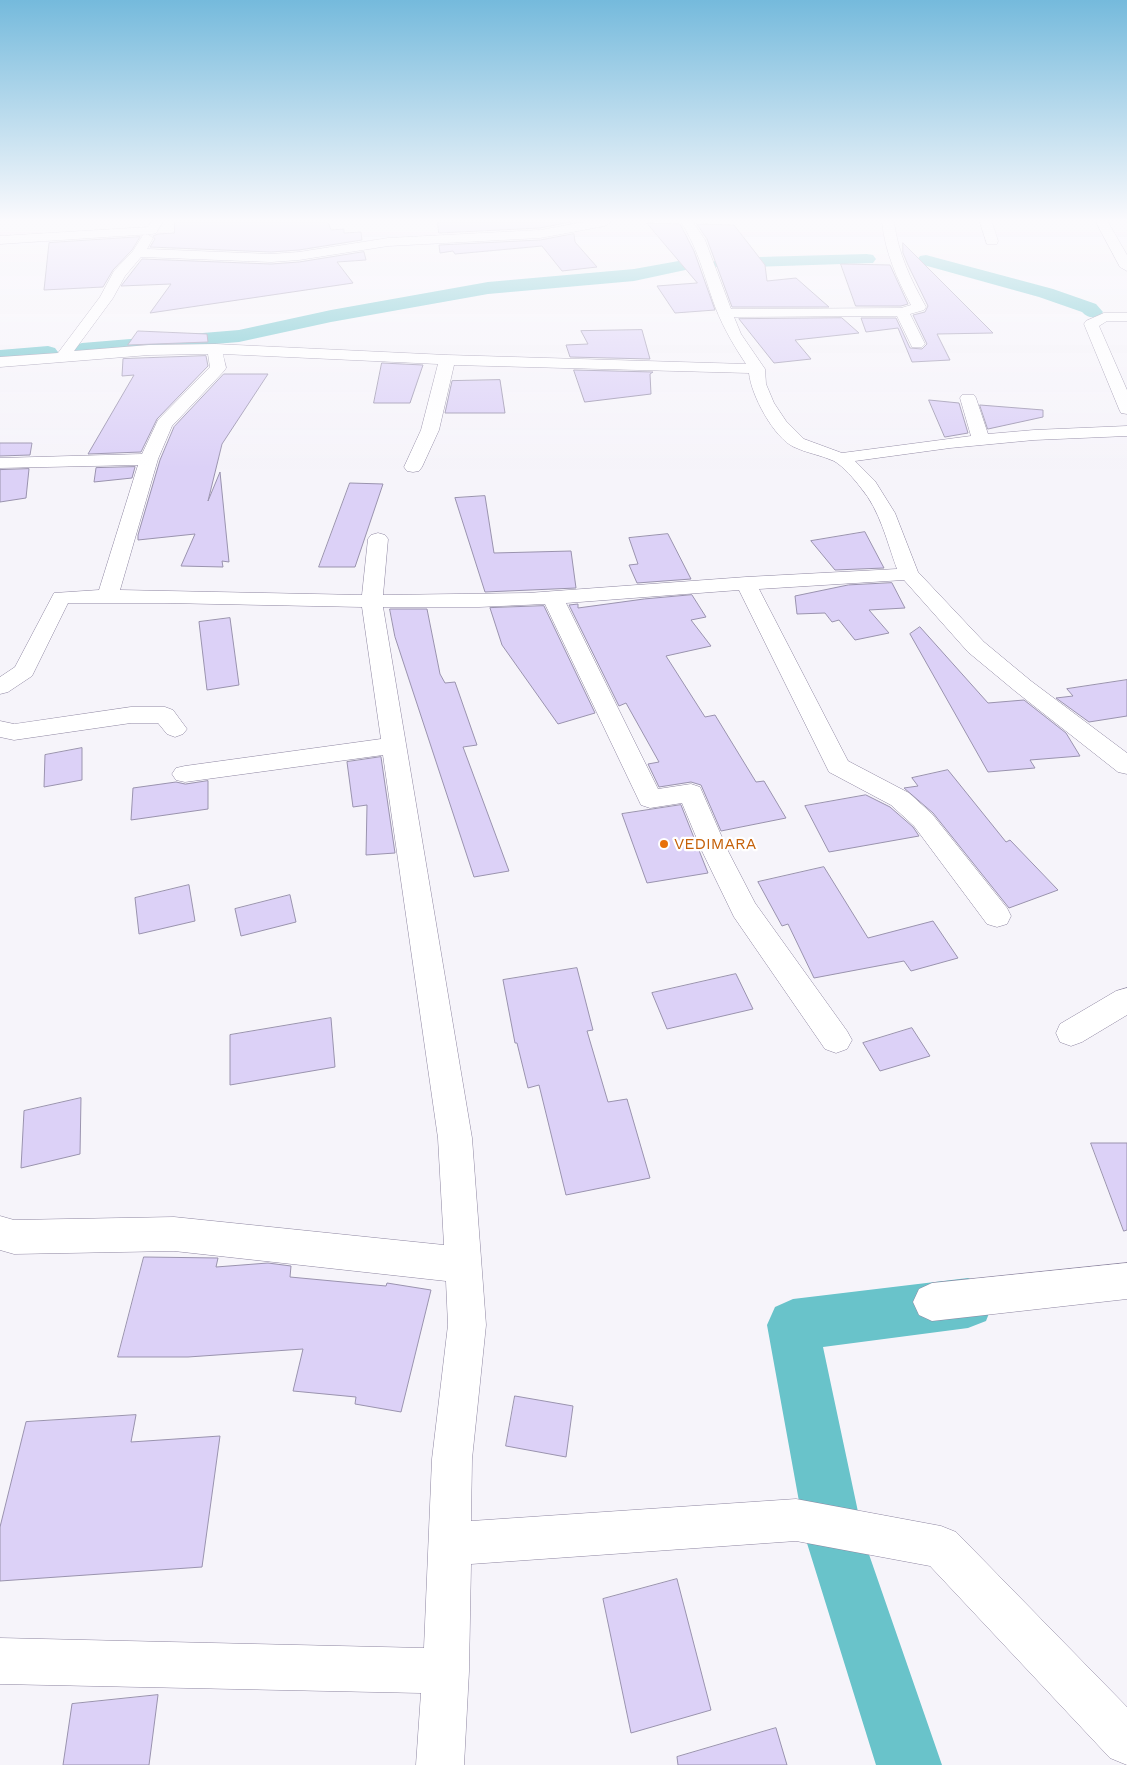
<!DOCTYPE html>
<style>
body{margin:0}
canvas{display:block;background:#f6f4fa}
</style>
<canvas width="1127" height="1765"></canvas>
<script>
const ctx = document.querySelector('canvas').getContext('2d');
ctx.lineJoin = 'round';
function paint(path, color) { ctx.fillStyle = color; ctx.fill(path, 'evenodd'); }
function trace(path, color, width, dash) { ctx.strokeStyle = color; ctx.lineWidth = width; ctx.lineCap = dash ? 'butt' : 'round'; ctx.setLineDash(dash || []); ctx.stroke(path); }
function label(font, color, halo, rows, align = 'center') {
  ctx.font = font + ' "Work Sans",sans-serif'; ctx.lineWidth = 4.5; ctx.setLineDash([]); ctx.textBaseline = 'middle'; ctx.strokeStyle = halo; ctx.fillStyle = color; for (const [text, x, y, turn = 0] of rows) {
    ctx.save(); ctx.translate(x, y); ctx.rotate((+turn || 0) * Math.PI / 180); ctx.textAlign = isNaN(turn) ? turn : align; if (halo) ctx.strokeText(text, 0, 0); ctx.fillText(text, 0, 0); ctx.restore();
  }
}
paint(new Path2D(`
 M 867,254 L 873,255 L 876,259 L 873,263 L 722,268 L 716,267 L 713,263 L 716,259 L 722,258 Z
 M 926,255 L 1053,289 L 1096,304 L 1103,312 L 1100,316 C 1092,318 1088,318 1082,312 L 1039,297 L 920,264 L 917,260 L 920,256 Z
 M 684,260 L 690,261 L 693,265 L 690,269 L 634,281 L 488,294 L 331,322 L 239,342 L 82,355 L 75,353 L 72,349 L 75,345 L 82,343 L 239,330 L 331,310 L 488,282 L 634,269 Z
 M 48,346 L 55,348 L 58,352 L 55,356 L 0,362 L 0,350 Z
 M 968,1278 L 986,1285 L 993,1303 L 986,1321 L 968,1328 L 823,1347 L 864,1540 L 942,1765 L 876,1765 L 806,1540 L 767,1325 L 775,1307 L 793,1299 Z`), '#69c3ca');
const building = new Path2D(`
 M 175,222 L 328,222 L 331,230 L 344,229 L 344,233 L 361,232 L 362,240 L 299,250 L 271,252 L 150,247 L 155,239 L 153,236 L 158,234 L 174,233 Z
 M 438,222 L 571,222 L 540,228 L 439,233 Z
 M 647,223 L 680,224 L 694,251 L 715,310 L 675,313 L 657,286 L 697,283 Z
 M 697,224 L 734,225 L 765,265 L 767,281 L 796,278 L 829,307 L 732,307 L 707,239 Z
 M 574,234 L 575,242 L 597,267 L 562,271 L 542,246 L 455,254 L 453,251 L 440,253 L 439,245 L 540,240 Z
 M 140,237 L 132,250 L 113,270 L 103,287 L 44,290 L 49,243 Z
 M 903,243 L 993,333 L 937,334 L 950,360 L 912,362 L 898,328 L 866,332 L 861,318 L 896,318 L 910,348 L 922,349 L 927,344 L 913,315 L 925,312 L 928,306 L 908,265 L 903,253 Z
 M 364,252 L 366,260 L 337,262 L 353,283 L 150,313 L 171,284 L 121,286 L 142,259 L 271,264 L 299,262 Z
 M 841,264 L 890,265 L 908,304 L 901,306 L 856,306 Z
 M 842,318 L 859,333 L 795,340 L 811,359 L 774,363 L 739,319 Z
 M 642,330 L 650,359 L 570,357 L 566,345 L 588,344 L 581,331 Z
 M 138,331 L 207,334 L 208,342 L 128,345 Z
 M 206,356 L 208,366 L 157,419 L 141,452 L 88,454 L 134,375 L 122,376 L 123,359 Z
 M 382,363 L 423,365 L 410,403 L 374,403 Z
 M 574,370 L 653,372 L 650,374 L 651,394 L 585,402 Z
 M 224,374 L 268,374 L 222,444 L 208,501 L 220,472 L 229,562 L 222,561 L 223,567 L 181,566 L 195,534 L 138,540 L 138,535 L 160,460 L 174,427 Z
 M 500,380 L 505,413 L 445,413 L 452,381 Z
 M 929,400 L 959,403 L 968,433 L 945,437 Z
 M 980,405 L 1043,410 L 1043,417 L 988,429 Z
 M 0,443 L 32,443 L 30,455 L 0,456 Z
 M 135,467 L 132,478 L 94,482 L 96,468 Z
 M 29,469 L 26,498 L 0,502 L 0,470 Z
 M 350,483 L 383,484 L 355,567 L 319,567 Z
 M 485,496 L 494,553 L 571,551 L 576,588 L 485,592 L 455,498 Z
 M 865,532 L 884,568 L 835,570 L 811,541 Z
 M 668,534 L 691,579 L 637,583 L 629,565 L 638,564 L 629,538 Z
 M 892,583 L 905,608 L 869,610 L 889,633 L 855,640 L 839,620 L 832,622 L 825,613 L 797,614 L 795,596 L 848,585 Z
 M 692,595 L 706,617 L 691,620 L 711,646 L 666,656 L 705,717 L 715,715 L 756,782 L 764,781 L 786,818 L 721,831 L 701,785 L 691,782 L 659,787 L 648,764 L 659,762 L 626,703 L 619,706 L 569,605 L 578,604 L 578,608 L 644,599 Z
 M 544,606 L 595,713 L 558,724 L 502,645 L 490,608 Z
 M 390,609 L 427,609 L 440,674 L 445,683 L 455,682 L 477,745 L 463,747 L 509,871 L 474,877 L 395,637 Z
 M 230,618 L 239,685 L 207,690 L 199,622 Z
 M 920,627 L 988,703 L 1024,700 L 1066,733 L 1080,756 L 1030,760 L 1035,768 L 988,772 L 910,634 Z
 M 1127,680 L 1127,716 L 1089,722 L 1056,698 L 1073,696 L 1067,689 Z
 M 82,748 L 82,780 L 44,787 L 45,755 Z
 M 381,757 L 395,853 L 366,855 L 367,805 L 353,807 L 347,762 Z
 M 948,770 L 1006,842 L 1010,840 L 1058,890 L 1009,908 L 933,813 L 904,788 L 918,786 L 912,778 Z
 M 208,781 L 208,809 L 131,820 L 133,788 L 176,782 L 185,784 Z
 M 866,795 L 890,807 L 913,827 L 919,836 L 829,852 L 805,806 Z
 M 681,805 L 708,873 L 647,883 L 622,814 Z
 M 824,867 L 868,938 L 933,921 L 958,958 L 911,971 L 904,961 L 814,978 L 788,924 L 782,926 L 758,882 Z
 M 189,885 L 195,921 L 139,934 L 135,898 Z
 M 290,895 L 296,922 L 241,936 L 235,909 Z
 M 577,968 L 593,1030 L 587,1031 L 608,1102 L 627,1099 L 650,1178 L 566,1195 L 539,1085 L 528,1088 L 517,1043 L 515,1043 L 503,980 Z
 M 736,974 L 753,1009 L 667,1029 L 652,993 Z
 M 331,1018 L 335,1067 L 230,1085 L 230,1035 Z
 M 912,1028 L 930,1056 L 880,1071 L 863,1043 Z
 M 81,1098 L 80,1154 L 21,1168 L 24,1111 Z
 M 1091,1143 L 1127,1143 L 1127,1230 L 1124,1231 Z
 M 144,1257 L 218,1258 L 216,1267 L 268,1263 L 291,1266 L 290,1277 L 386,1286 L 387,1283 L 431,1290 L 401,1412 L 355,1404 L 356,1397 L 293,1391 L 303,1349 L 188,1357 L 118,1357 Z
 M 515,1396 L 573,1406 L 566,1457 L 506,1446 Z
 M 136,1415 L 131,1442 L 220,1436 L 202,1567 L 0,1581 L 0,1527 L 26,1422 Z
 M 677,1579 L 711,1710 L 631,1733 L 603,1599 Z
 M 158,1695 L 149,1765 L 63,1765 L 72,1704 Z
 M 776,1728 L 787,1765 L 678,1765 L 677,1757 Z`);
paint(building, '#dcd1f7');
trace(building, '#9a93ae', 1);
const street = new Path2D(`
 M 151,222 L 163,222 L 156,233 L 152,234 L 0,244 L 0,236 L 148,227 Z
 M 583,222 L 611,222 L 605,226 L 540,238 L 388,246 L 299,260 L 271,262 L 141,257 L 125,276 L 113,298 L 74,351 L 149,345 L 215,344 L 447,355 L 746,364 C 732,343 720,322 712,298 C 703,271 697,247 681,222 L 693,222 L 705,240 L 731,309 L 901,308 L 911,305 C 897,279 885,252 882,222 L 894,222 C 898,253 911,280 926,307 L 924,310 L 910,314 L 925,344 L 922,347 L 912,347 L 897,316 L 734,317 L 741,334 L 765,369 L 766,384 L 774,403 L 786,421 L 804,439 L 842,453 L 971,436 L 960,398 L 962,395 L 974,395 L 976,398 L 988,434 L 1034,430 L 1127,426 L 1127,436 L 1034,440 L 950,448 L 855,461 L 875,481 L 895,513 L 918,572 L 984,642 L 1031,681 L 1127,753 L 1127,774 L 1118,772 L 1015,691 L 968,652 L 904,580 L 759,589 L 848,761 L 909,793 L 932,814 L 1007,908 L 1011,916 L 1007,924 L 997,927 L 987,924 L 914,826 L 891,805 L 829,772 L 739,590 L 566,603 L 658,789 L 691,784 L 700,787 L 728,851 L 755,903 L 847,1031 L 852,1040 L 847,1049 L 836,1053 L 825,1049 L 734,917 L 702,851 L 682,803 L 650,808 L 641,805 L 545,604 L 479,607 L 383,607 L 472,1138 L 486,1325 L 472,1459 L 471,1521 L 796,1499 L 941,1526 L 956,1532 L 1127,1707 L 1127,1765 L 1110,1758 L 930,1566 L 796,1541 L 471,1564 L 469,1671 L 464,1765 L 416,1765 L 421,1693 L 0,1684 L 0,1638 L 424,1648 L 432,1459 L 448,1325 L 446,1281 L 174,1251 L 14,1254 L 0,1250 L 0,1216 L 14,1220 L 174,1217 L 444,1245 L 438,1138 L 383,755 L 185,782 L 176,780 L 172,774 L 176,768 L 185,766 L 381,739 L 362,607 L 165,603 L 68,603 L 32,676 L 8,692 L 0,694 L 0,677 L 15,667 L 54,593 L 99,590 L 138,465 L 0,468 L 0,458 L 142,454 L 158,420 L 210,367 L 208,354 L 149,355 L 0,367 L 0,357 L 58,353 L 100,297 L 114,271 L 133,251 L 143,235 L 147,234 L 153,238 L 147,249 L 271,254 L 299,252 L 388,238 L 540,230 ZM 223,354 L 438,364 L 421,430 L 404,467 L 407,471 L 413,472 L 419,471 L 422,467 L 439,430 L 454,365 L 749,373 C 751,395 774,438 794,447 C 806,453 821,455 834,461 C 843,466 855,480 861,488 C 880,510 887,542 897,569 L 746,577 L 528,593 L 383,595 L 388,539 L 385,535 L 378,533 L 371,535 L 368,539 L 362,595 L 120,590 L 158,459 L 172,426 L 224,371 L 226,368 Z
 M 980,222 L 992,222 L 998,241 L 997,244 L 987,244 Z
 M 1096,222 L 1108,222 L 1127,255 L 1127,271 L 1120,267 Z
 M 1104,313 L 1127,313 L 1127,321 L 1107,321 L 1099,326 L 1127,390 L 1127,414 L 1121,413 L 1119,409 L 1084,324 L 1086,321 Z
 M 131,707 L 165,707 L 173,710 L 187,729 L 183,734 L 175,737 L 167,734 L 158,723 L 131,723 L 14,740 L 0,737 L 0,721 L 14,724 Z
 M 1127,988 L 1127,1015 L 1082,1042 L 1071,1046 L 1060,1042 L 1056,1033 L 1060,1024 L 1116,991 Z
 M 1127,1263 L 1127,1299 L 932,1321 L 919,1315 L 913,1302 L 919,1289 L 932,1283 Z`);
trace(street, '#8e86a1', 1);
paint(street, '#fff');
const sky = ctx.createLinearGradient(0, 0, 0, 469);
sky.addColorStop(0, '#75badc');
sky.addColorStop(0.47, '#fbfafd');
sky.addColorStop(1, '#fbfafd00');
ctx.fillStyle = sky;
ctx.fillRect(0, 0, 1127, 469);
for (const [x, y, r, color] of [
 [664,844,5,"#e8710a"]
]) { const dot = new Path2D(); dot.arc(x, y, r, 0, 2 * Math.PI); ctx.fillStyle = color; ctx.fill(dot); trace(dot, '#fff', 2); }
label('16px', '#c56008', '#fff', [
 ["VEDIMARA",674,844]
], 'left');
</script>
